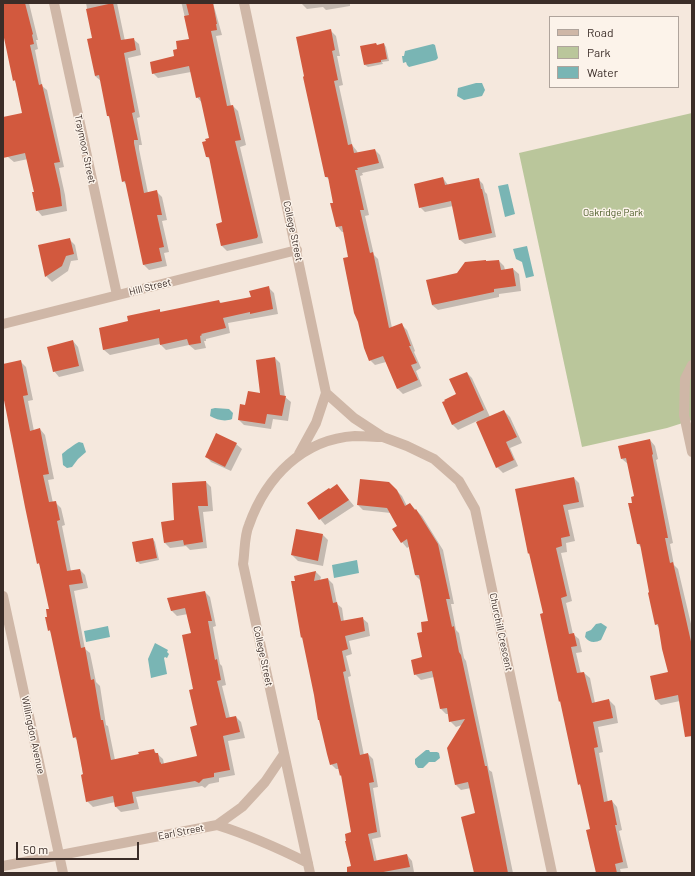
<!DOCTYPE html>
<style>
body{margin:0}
#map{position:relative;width:695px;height:876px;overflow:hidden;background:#f5e8dd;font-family:Barlow,sans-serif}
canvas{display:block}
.frame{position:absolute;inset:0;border:4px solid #3b2d28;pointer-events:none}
.legend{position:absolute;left:549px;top:16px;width:130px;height:72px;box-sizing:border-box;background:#fcf3ea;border:1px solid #afa49c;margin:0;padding:5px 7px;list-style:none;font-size:12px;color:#3b2d28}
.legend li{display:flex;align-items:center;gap:8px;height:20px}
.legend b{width:20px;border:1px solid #afa49c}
.scale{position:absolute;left:16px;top:842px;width:123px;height:18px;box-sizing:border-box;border:2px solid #3b2d28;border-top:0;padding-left:5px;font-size:12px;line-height:14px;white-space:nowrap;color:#3b2d28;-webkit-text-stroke:3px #fcf3ea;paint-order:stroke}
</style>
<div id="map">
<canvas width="695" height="876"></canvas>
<div class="frame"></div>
<ul class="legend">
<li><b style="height:5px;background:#cfb7a7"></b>Road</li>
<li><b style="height:11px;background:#bac69b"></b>Park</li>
<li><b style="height:11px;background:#79b5b4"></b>Water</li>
</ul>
<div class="scale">50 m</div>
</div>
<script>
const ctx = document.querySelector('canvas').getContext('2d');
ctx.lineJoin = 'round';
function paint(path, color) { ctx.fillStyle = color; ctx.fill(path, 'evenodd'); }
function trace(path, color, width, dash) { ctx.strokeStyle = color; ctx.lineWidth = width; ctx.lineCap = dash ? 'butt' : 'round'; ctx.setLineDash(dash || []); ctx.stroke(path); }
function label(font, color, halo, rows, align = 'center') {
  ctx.font = font + ' Barlow,sans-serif'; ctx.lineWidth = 3; ctx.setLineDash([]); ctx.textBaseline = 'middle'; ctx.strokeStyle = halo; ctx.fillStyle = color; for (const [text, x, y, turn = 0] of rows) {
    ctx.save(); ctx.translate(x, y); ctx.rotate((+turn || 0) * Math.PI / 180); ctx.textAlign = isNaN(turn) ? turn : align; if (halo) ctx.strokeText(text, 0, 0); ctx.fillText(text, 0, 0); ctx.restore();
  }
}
paint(new Path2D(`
 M 692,113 L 692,420 L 667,428 L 582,447 L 519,153 Z`), '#bac69b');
paint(new Path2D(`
 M 433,44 L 435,45 L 438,58 L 436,60 L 409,67 L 407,65 L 406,62 L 403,63 L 402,56 L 404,56 L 405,51 Z
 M 476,83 L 482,83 L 485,90 L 482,96 L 464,100 L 457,96 L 458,88 Z
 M 508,184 L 515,214 L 505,217 L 498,186 Z
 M 527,246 L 534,276 L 526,278 L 522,262 L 516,259 L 513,249 Z
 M 215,408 L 229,409 L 233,413 L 232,419 C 225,422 217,420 210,416 L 211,409 Z
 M 79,442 L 83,443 L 86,452 L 78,459 L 72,467 L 67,468 L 63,465 L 62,454 C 64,452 76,443 79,442 Z
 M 357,560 L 359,573 L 334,578 L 332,565 Z
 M 601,623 L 607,627 L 601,640 C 595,643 589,643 585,637 L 586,632 L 591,630 L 596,624 Z
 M 108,626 L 110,637 L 86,642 L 84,631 Z
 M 155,643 L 168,650 L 167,652 L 169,654 L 167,658 L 165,657 L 164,658 L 167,674 L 151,678 L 148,659 Z
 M 426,750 L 429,750 L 430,752 L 437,752 L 439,753 L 440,758 L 435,762 L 429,762 L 423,768 L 418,768 L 415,764 L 415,759 Z`), '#79b5b4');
paint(new Path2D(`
 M 3,3 L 29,3 L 38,40 L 36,40 L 38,49 L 35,50 L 42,86 L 47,90 L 64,167 L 59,168 L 65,195 L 67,211 L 42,216 L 37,210 L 35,193 L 28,159 L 14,162 L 8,157 L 3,136 L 3,118 L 23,114 L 16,83 L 14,80 L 5,38 L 3,38 Z
 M 86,3 L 117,3 L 125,41 L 133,39 L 139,44 L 141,55 L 128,58 L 140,117 L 137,118 L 142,145 L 139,145 L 139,149 L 148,193 L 156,191 L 162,197 L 167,220 L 162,221 L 169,252 L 164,253 L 167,266 L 149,270 L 144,265 L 127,185 L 123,181 L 111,119 L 108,116 L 101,81 L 95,76 L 93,39 Z
 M 181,3 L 213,3 L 222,35 L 216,36 L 231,106 L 233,106 L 238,111 L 246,145 L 240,147 L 263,243 L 227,251 L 222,246 L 217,225 L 223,223 L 211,160 L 207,157 L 210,138 L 202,103 L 197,97 L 191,72 L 158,78 L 153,73 L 176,57 L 179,49 L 190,39 L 182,5 Z
 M 301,3 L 350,3 L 350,6 L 326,10 L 323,7 L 307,9 Z
 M 331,31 L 336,36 L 340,56 L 337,56 L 343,85 L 339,86 L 352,145 L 357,151 L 358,154 L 375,150 L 380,155 L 384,168 L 362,173 L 363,175 L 360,176 L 369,215 L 365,216 L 374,255 L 378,259 L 392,328 L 402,325 L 407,330 L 415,351 L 414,352 L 421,368 L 416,371 L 422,386 L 403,394 L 398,389 L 386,362 L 375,365 L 370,360 L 359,321 L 350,258 L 344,232 L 342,232 L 337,226 L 334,203 L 330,180 L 326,177 Z
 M 384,44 L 386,47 L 389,61 L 382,62 L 383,64 L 368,67 L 365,65 L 377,46 Z
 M 443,178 L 448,185 L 478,179 L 483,184 L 485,192 L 487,194 L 496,237 L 465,244 L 460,240 L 453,206 L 425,212 L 420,207 Z
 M 69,239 L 75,245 L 78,260 L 71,261 L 68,271 L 52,282 L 46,276 L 39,246 Z
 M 486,261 L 487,262 L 499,261 L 504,266 L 505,270 L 513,269 L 519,274 L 521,291 L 499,294 L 499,297 L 438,310 L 432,305 L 457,274 Z
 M 268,287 L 274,293 L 278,314 L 228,323 L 230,333 L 206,339 L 206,341 L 204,341 L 206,348 L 195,350 L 189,345 L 166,350 L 160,344 L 110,355 L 104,350 L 100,328 L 129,322 L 159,310 L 162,313 L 219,301 L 222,304 L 252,297 Z
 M 73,341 L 78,347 L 84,371 L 59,377 L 54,371 Z
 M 275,358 L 280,363 L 285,397 L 291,402 L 288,421 L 273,419 L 271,429 L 244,425 L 239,420 L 246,406 L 261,394 Z
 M 20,361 L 26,367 L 33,400 L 28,401 L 34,431 L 40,429 L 45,435 L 54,479 L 48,480 L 53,503 L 55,502 L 61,508 L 65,525 L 62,526 L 71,571 L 80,570 L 85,575 L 88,588 L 74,591 L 85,649 L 90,653 L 96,682 L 100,686 L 106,725 L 108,726 L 115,760 L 140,755 L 153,750 L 163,759 L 164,764 L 198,757 L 198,726 L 194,690 L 192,634 L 188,614 L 177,616 L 172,611 L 168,599 L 205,592 L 210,597 L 216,626 L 213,627 L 220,664 L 222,666 L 226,685 L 222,686 L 230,718 L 236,717 L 241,722 L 245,738 L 228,741 L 235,775 L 219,778 L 219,782 L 209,784 L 205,788 L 202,786 L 136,797 L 139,809 L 121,812 L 116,807 L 115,802 L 93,807 L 87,801 L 78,741 L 74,737 L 52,634 L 49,630 L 48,618 L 50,609 L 41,566 L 38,563 L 6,402 L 3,399 L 3,365 Z
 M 467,373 L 472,378 L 490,417 L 504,411 L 510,417 L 522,443 L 510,448 L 518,466 L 503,473 L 497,467 L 477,421 L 458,430 L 452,424 L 457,394 Z
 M 650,440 L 655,446 L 658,459 L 656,460 L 673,543 L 670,544 L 674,565 L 678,569 L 692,628 L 692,738 L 688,720 L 680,701 L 661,705 L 656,700 L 669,673 L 660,629 L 656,624 L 642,548 L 638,544 L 633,503 L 635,497 L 628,464 L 622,459 Z
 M 236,444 L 242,449 L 231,471 L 211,462 L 206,456 Z
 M 574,478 L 579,483 L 584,507 L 568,510 L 575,541 L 566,543 L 567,552 L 561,553 L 572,601 L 566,603 L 573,634 L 579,639 L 582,652 L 576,653 L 581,674 L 584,673 L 590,678 L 595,703 L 609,700 L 615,706 L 618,723 L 598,727 L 603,752 L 599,753 L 608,802 L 612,801 L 617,807 L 622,830 L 619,831 L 628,868 L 620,869 L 621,873 L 597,873 L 591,830 L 582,787 L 579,784 L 544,614 L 531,555 L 529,553 L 516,490 Z
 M 206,482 L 211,487 L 213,511 L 203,512 L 207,548 L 190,550 L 186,546 L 170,548 L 165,543 L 175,521 Z
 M 337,485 L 354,506 L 325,525 L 308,504 Z
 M 396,490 L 402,496 L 407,506 L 410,504 L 422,516 L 443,550 L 454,604 L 451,604 L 456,630 L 459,633 L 464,658 L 466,661 L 489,770 L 492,772 L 513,873 L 475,873 L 476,814 L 471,788 L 461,790 L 456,785 L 462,725 L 456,727 L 450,721 L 449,714 L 446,714 L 441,709 L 434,677 L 421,680 L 415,674 L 424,658 L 423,632 L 430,621 L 421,581 L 415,575 L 410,546 L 407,548 L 402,542 L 394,530 L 399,526 L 391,513 L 363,510 L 358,505 Z
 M 323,535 L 328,540 L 323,566 L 298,561 L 292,555 Z
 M 153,539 L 155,542 L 159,560 L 140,564 L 137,561 Z
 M 316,572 L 321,577 L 320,580 L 328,579 L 333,584 L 337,604 L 342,608 L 344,622 L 362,618 L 368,623 L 370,636 L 349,641 L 352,654 L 346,656 L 351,676 L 348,677 L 364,755 L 368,754 L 373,759 L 378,787 L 373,788 L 381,837 L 372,839 L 377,862 L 407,855 L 412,861 L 414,872 L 407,873 L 353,873 L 352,833 L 343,777 L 341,775 L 339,769 L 336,769 L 331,764 L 304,639 L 302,637 L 292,582 L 296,582 L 295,576 Z`), '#0003');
paint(new Path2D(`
 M 3,3 L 25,3 L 33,34 L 32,35 L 34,44 L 30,45 L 39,85 L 42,84 L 60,162 L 54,163 L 60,189 L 62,206 L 36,211 L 32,192 L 34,192 L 25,153 L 3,158 L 3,117 L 22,113 L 15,80 L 13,81 L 3,33 Z
 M 113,3 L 121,40 L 134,38 L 136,50 L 124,53 L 135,112 L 132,113 L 138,140 L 134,140 L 134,143 L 144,193 L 157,190 L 162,215 L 157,215 L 164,247 L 159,248 L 162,261 L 143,265 L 125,181 L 122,182 L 109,116 L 107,116 L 99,75 L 95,76 L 87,39 L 92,38 L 86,9 Z
 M 186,3 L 213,3 L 217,24 L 216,24 L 217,30 L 211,31 L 227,106 L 233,105 L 241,140 L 235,141 L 258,236 L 257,238 L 221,246 L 216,224 L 222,222 L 209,157 L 206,157 L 202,142 L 206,141 L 205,139 L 209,138 L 200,97 L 196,98 L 189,66 L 152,74 L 150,62 L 174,56 L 173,50 L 177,49 L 176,41 L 189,39 L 184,16 L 189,15 Z
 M 331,29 L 335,50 L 332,51 L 338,80 L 334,81 L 348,145 L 352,144 L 354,153 L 375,149 L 379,163 L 357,168 L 358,170 L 355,170 L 364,210 L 360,210 L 370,253 L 373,252 L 389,328 L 402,323 L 411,346 L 409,346 L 417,363 L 411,365 L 418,380 L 397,389 L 383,356 L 369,361 L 364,348 L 358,322 L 354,313 L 343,258 L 348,257 L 342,226 L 336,227 L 330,203 L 333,203 L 328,177 L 325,177 L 303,77 L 304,76 L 296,37 Z
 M 376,43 L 377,45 L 384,43 L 387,59 L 381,60 L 381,62 L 364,65 L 360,46 Z
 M 443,177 L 445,185 L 479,178 L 481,189 L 482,189 L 492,233 L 459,240 L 451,201 L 419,208 L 414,184 Z
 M 70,238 L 74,254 L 66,256 L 62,266 L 45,277 L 38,245 Z
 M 486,260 L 486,261 L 499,260 L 501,270 L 513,268 L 516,286 L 494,289 L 494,292 L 432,305 L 426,280 L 457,273 L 465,262 Z
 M 269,286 L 273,309 L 250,314 L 250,312 L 223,318 L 226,328 L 201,334 L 202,335 L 200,336 L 201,343 L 189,345 L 187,339 L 160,345 L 159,338 L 103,350 L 99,328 L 128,321 L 127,316 L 160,309 L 160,312 L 219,300 L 220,303 L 251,297 L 249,291 Z
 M 73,340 L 79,366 L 53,372 L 47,347 Z
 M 275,357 L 280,395 L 286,396 L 282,416 L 267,414 L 265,424 L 238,420 L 240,404 L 245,405 L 248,391 L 260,393 L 256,360 Z
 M 21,360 L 28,395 L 23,396 L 30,431 L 40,428 L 49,474 L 43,475 L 49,502 L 56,501 L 60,520 L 57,521 L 67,571 L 80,569 L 83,583 L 69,585 L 81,648 L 85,647 L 91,680 L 94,679 L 101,720 L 103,720 L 111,760 L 139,754 L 138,752 L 154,749 L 155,753 L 158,753 L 160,763 L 161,762 L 161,764 L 197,756 L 190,727 L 197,725 L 189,690 L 193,689 L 182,635 L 191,633 L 185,608 L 171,611 L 167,598 L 205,591 L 212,621 L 208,621 L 215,660 L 217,659 L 221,680 L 217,681 L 226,718 L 236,716 L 240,732 L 223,736 L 230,770 L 214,773 L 214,777 L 203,779 L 199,783 L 195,781 L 132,792 L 134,803 L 115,807 L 113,796 L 86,802 L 81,775 L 83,774 L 76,737 L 73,738 L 50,630 L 48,631 L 45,617 L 47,617 L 46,609 L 49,609 L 39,563 L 37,564 L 25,507 L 3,395 L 3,364 Z
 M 467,372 L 484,410 L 452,425 L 442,402 L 445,401 L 444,400 L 456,394 L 449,379 Z
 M 504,410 L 517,437 L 506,442 L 514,460 L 496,468 L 476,422 Z
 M 216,433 L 237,443 L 225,467 L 205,457 Z
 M 650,439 L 653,454 L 652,455 L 668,538 L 665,538 L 670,563 L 673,562 L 692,646 L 692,736 L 685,737 L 678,695 L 655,700 L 650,676 L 668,672 L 662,649 L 658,624 L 655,625 L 648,593 L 649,592 L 640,544 L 637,544 L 628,503 L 632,503 L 631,497 L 634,496 L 626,458 L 621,459 L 618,446 Z
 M 574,477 L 579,502 L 563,505 L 570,536 L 561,538 L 562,546 L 556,548 L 567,596 L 561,598 L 569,634 L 574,633 L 577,646 L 571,647 L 577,673 L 584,672 L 592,703 L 609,699 L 613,718 L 593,722 L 598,747 L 594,748 L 604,802 L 612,800 L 617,825 L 615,825 L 623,862 L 615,864 L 617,873 L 596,873 L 586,830 L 590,829 L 580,784 L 578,785 L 560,701 L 559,702 L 540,614 L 543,613 L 529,553 L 528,554 L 515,489 Z
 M 360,479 L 389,482 L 397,490 L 405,506 L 410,503 L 415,510 L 416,509 L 438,544 L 450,599 L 446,599 L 452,627 L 454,626 L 459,652 L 461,655 L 485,766 L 487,766 L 508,873 L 474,873 L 461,817 L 475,813 L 468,782 L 455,785 L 447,748 L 465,719 L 449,722 L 447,708 L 440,709 L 432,671 L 414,675 L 411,660 L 422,657 L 417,633 L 422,632 L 421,622 L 428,621 L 419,575 L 415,575 L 407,539 L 401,543 L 392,529 L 397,526 L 387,508 L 357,505 Z
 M 206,481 L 208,506 L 198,506 L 203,542 L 184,545 L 183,540 L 164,543 L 161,522 L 174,520 L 172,483 Z
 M 337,484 L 349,500 L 319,520 L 307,503 L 329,488 L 330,489 Z
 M 296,529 L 323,534 L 318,561 L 291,555 Z
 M 153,538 L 157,558 L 136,562 L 132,542 Z
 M 316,571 L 314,581 L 328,578 L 333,603 L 337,602 L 341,621 L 363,617 L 365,631 L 345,636 L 348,649 L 342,651 L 346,671 L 343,672 L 360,755 L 368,753 L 374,782 L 369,783 L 377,832 L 368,834 L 374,861 L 407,854 L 410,867 L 378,873 L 347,873 L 347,867 L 351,866 L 345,841 L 346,841 L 345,834 L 351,832 L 341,775 L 340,776 L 337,763 L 330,765 L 327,754 L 319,720 L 318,720 L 314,695 L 302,637 L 301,638 L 291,581 L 295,581 L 294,576 Z`), '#d2593e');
trace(new Path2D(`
 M 54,3 L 117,295
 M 244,3 L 326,393 L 316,423 L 299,454
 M 3,324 L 297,250
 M 692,365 L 685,379 L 684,415 L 692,452
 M 326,393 L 354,418 L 383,437 L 407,446 L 434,459 L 459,481 L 475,509 L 552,873
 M 3,596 L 63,873
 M 217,825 C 249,835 278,848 308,863
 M 3,866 L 217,825 L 242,807 L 265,782 L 284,754
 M 310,873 L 243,564 C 245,552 244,536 249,525 C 266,477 303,439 355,436 C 364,436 374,437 383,437`), '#cfb7a7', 10);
label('10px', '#3b2d28', '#fcf3ea', [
 ["Traymoor Street",85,149,78],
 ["College Street",293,231,78],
 ["Hill Street",150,287,-14],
 ["Churchill Crescent",501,632,78],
 ["College Street",263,656,78],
 ["Willingdon Avenue",33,735,78],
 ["Earl Street",181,832,-11]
]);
label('10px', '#4c5c29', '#fcf3ea', [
 ["Oakridge Park",613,213]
]);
</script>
